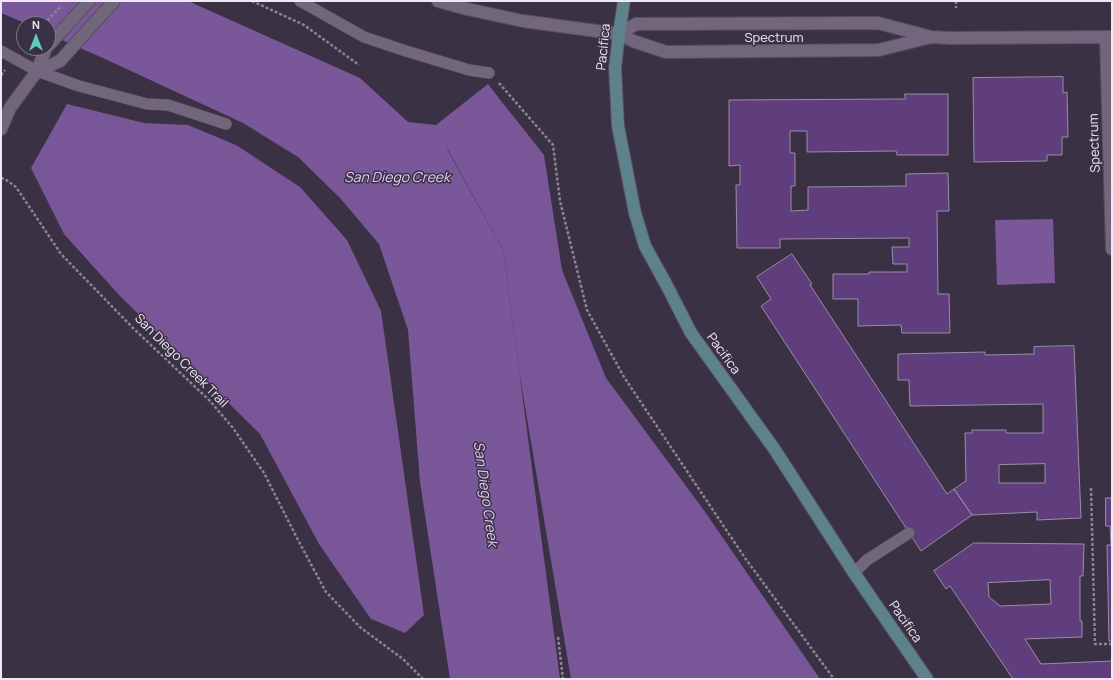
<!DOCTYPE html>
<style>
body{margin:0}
#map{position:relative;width:1113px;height:680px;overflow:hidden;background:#3b3144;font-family:Manrope,sans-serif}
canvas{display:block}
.frame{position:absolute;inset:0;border:2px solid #efe9f6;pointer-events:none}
.north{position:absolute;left:16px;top:16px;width:40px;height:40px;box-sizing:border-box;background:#3b3144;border:1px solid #837b8b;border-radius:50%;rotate:0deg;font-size:11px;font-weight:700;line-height:16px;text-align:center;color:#efe9f6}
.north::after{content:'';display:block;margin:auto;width:14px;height:18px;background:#5acebd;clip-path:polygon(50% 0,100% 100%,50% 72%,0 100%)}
</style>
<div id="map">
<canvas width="1113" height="680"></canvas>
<div class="frame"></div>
<div class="north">N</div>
</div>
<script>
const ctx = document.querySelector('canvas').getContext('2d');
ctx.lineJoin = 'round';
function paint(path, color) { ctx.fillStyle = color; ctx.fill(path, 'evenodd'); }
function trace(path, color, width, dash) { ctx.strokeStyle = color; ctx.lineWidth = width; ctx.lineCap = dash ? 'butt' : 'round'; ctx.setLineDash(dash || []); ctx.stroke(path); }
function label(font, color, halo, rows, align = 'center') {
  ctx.font = font + ' Manrope,sans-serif'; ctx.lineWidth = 3; ctx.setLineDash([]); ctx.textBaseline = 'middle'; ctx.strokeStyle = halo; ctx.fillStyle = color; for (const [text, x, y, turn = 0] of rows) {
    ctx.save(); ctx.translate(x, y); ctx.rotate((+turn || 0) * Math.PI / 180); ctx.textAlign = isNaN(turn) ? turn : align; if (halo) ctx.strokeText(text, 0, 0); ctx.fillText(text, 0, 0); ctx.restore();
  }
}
paint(new Path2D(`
 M 502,102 L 544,155 L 562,270 L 606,378 L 703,509 L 820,679 L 571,679 L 519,371 L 503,250 L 447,148 Z
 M 67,104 L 144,123 L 188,125 L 236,145 L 300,187 L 347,240 L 381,311 L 424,615 L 405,633 L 371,619 L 319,544 L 260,434 L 119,295 L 64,234 L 31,168 Z`), '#795698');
paint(new Path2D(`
 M 1,1 L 188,1 L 360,78 L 408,122 L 436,125 L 488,84 L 502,102 L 447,149 L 503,250 L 560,679 L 450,679 L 420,482 L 408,330 L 379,244 L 340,198 L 298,157 L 243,123 L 105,59 L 48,34 L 48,24 L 27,24 L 1,13 Z
 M 1053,219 L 1055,283 L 997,285 L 995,220 Z`), '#795799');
const building = new Path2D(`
 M 1063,77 L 1063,93 L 1067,92 L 1068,137 L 1062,137 L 1062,155 L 1047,155 L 1047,161 L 974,162 L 973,78 Z
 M 905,94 L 948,94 L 948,155 L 897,155 L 896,151 L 807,152 L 807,131 L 790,131 L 790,153 L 795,153 L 795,186 L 791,186 L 791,211 L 808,210 L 808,187 L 906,186 L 906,174 L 948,173 L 949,211 L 937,211 L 938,294 L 949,294 L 950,333 L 902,333 L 901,325 L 858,326 L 858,299 L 833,299 L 833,274 L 869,274 L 869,272 L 907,272 L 907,264 L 893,264 L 892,247 L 909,247 L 909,238 L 780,239 L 780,248 L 737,248 L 736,185 L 740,185 L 740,165 L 729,166 L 729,100 L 905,99 Z
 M 792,254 L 812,284 L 810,285 L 947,494 L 954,489 L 972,515 L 921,551 L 761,306 L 771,299 L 757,277 Z
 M 1074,346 L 1081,518 L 1037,520 L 1037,512 L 972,515 L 954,489 L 966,481 L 965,433 L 972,433 L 972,430 L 1006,430 L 1006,433 L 1043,433 L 1043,404 L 910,406 L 909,380 L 898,380 L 898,354 L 985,352 L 985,355 L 1034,354 L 1034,347 ZM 1045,464 L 1045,483 L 999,483 L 999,465 Z
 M 1106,498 L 1112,498 L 1112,641 L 1109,641 L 1107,545 L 1111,545 L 1110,526 L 1106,526 Z
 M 974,543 L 1084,544 L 1083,576 L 1080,576 L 1080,621 L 1082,621 L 1082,637 L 1025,639 L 1041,664 L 1112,661 L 1112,679 L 1013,679 L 950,586 L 946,589 L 934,571 ZM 1050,580 L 1051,604 L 1000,606 L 989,597 L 988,583 Z`);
paint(building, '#603e7e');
trace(building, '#998ea5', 1);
const lane = new Path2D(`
 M 300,1 L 364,37 L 406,51 L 469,70 L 489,73
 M 1,51 L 37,71 L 79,86 L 147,104 L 168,105 L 226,124
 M 854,573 L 867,560 L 909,533`);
const street = new Path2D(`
 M 438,1 L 467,9 L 523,21 L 619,34 L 633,41 L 666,52 L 879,50 L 931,37
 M 619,34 L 636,24 L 878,23 L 931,37 L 950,38 L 1112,37
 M 1106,37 L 1112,249
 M 48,46 L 89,1
 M 37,71 L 60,61 L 114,1
 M 1,129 L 10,108 L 37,71 L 46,48`);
const secondary = new Path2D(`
 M 624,1 L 619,34 L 615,68 L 618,126 L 635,213 L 645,246 L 666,284 L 691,333 L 775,450 L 854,573 L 927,679`);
trace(lane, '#574e5f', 12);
trace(street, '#574e5f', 14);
trace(secondary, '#574e5f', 14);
trace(new Path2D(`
 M 252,1 L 304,25 L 359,65
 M 956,1 L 956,8
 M 44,24 L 61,6
 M 1,75 L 5,70
 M 499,83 L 553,145 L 560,201 L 587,310 L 624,377 L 745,558 L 834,679
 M 1,178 L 5,179 L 16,187 L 61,254 L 133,328 L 210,401 L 233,428 L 264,473 L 298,540 L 326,592 L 361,628 L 403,659 L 423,679
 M 1091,488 L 1095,644 L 1112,644
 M 558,637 L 563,679`), '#8c8394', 2.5, [3, 2]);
trace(lane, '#71667c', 11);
trace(street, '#71667c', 12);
trace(secondary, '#5e828c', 12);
label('13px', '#efe9f6', '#3b3144', [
 ["Spectrum",774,38],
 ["Pacifica",604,47,-84],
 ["Spectrum",1095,143,-92],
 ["Pacifica",723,354,54],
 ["San Diego Creek Trail",181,361,45],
 ["Pacifica",905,622,55]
]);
label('italic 14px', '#e0cdf3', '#3b3144', [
 ["San Diego Creek",397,178],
 ["San Diego Creek",485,494,82]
]);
</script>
